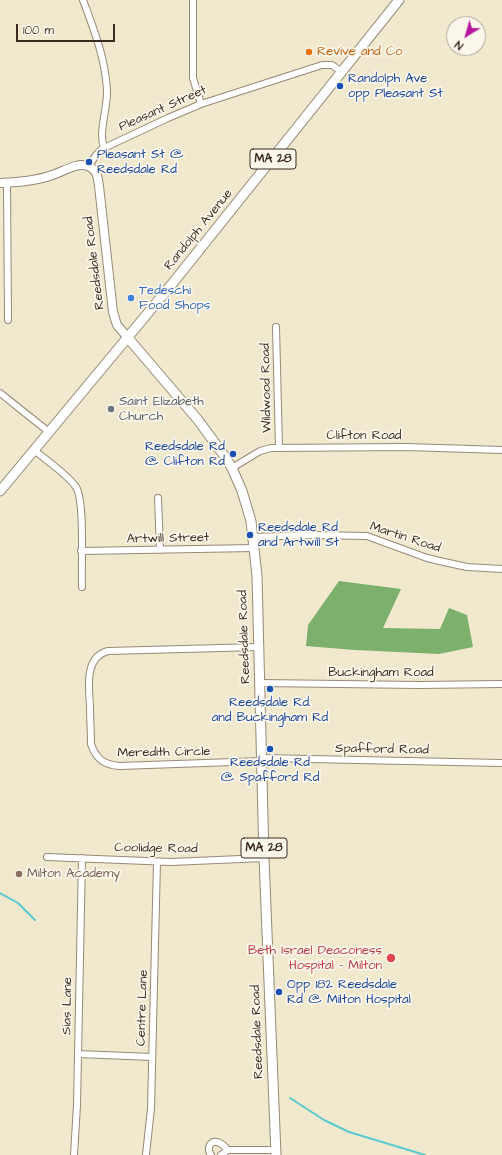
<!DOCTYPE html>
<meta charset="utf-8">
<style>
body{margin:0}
#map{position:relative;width:502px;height:1155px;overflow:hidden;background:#f0e9ce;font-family:"Architects Daughter",sans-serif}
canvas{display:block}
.north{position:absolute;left:446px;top:16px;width:40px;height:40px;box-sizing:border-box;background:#fbf7ec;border:1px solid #aea59a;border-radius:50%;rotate:217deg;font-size:11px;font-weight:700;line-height:16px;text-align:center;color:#3b2a1e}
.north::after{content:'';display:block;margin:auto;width:14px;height:18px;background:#b5179e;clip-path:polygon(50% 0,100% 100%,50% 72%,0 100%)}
.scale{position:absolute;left:16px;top:24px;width:99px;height:18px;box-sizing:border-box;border:2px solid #3b2a1e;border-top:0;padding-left:5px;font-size:12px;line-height:14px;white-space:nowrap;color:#3b2a1e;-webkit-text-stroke:3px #fbf7ec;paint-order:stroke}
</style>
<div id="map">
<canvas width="502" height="1155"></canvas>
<div class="north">N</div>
<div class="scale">100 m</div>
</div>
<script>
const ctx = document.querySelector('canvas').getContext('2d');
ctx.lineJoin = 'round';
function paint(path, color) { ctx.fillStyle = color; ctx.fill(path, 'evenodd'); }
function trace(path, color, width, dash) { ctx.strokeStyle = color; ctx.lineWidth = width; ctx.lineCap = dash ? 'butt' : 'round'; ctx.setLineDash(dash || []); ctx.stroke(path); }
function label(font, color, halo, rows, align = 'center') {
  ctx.font = font + ' "Architects Daughter",sans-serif'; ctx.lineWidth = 3.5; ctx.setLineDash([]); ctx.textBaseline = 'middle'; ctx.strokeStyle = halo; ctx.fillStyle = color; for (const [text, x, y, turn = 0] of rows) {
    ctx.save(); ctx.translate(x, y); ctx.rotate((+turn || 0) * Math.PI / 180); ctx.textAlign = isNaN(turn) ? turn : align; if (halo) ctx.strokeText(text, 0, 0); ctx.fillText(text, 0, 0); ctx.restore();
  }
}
paint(new Path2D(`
 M 339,581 L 401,589 L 383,628 L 440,629 L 449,608 L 467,615 L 473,647 L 439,654 L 355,650 L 306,646 L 308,625 Z`), '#7cb06c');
trace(new Path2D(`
 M 0,893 L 18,903 L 35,920
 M 290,1098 L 324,1120 L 349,1132 L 425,1155`), '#5cc9cf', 2);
const street = new Path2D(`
 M 83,0 C 94,30 105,57 107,90 C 108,107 98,132 104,148
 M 193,0 L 193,78 L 201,104
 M 89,166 L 96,155 L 102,149 L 168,118 L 201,104 L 322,65 L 332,65 L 342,72
 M 7,183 L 8,320
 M 276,327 L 279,448
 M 0,393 L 49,432
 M 34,450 C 46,460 68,475 76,487 C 85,501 81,566 82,587
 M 232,468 L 260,451 L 271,448 L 407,447 L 502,450
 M 158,498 L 160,550
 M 253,537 L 311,535 L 367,536 L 427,558 L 444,562 L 467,567 L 502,569
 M 81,551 L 255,548
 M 259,647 L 108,651 C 84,657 89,688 90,706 C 90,719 91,731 91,744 C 96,759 104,765 120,766 L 262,761
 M 260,683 L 419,685 L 502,684
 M 262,758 L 502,763
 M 47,857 L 171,862 L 264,858
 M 78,1054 L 152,1057
 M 228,1150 L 276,1150
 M 74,1155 L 77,1105 L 82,858
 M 146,1155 L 151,1108 L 157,862
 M 211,1155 C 207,1150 209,1140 217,1142 C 222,1143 225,1147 228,1150 L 221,1155`);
const secondary = new Path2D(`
 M 0,183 C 19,182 37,181 55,174 C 64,171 78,162 88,166 C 97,169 98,178 99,186 L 113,312 L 117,325 L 128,338`);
const primary = new Path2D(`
 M 128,338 L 198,420 L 223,454 L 232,468 L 242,491 L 251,521 L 257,576 L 264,858 L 276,1155
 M 0,491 L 172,284 L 399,0`);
trace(street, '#968a76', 8);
trace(secondary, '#968a76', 10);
trace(primary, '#968a76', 11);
trace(street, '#fff', 6);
trace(secondary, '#fff', 8);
trace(primary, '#fff', 9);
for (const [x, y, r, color] of [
 [309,52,4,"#e8710a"],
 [340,86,4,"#1a4fb4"],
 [89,162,4,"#1a4fb4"],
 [131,298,4,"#3f7fe0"],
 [111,409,4,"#6b7280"],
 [233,454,4,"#1a4fb4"],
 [250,535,4,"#1a4fb4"],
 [270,689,4,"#1a4fb4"],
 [270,749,4,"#1a4fb4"],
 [19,874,4,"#8d6e63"],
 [391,958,5,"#e0444e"],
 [279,992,4,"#1a4fb4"]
]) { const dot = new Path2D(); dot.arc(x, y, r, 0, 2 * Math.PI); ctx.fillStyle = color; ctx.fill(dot); trace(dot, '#fbf7ec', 1.5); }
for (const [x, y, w] of [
 [273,159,46],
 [264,848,46]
]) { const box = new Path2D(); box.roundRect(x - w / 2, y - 10, w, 20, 3); ctx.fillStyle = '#fbf7ec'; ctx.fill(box); trace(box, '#3b2a1e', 1); }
label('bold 12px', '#3b2a1e', null, [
 ["MA 28",273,159],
 ["MA 28",264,848]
]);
label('13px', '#c56008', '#fbf7ec', [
 ["Revive and Co",317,52]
], 'left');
label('13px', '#164399', '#fbf7ec', [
 ["Randolph Ave",348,79],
 ["opp Pleasant St",348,94],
 ["Pleasant St @",97,155],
 ["Reedsdale Rd",97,170],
 ["Reedsdale Rd",225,447,"right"],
 ["@ Clifton Rd",225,462,"right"],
 ["Reedsdale Rd",258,528],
 ["and Artwill St",258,543],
 ["Reedsdale Rd.",270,703,"center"],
 ["and Buckingham Rd",270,718,"center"],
 ["Reedsdale Rd",270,763,"center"],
 ["@ Spafford Rd",270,778,"center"],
 ["Opp 182 Reedsdale",287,985],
 ["Rd @ Milton Hospital",287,1000]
], 'left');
label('13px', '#3b2a1e', '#fbf7ec', [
 ["Pleasant Street",163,109,-24],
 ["Randolph Avenue",199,230,-51],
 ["Reedsdale Road",95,263,-97],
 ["Wildwood Road",267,388,-91],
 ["Clifton Road",364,436],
 ["Martin Road",405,538,18],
 ["Artwill Street",168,539,-1],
 ["Reedsdale Road",245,637,-92],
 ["Buckingham Road",381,673],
 ["Spafford Road",382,750,1],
 ["Meredith Circle",164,753,-1],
 ["Coolidge Road",156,849,1],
 ["Sias Lane",68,1006,-89],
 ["Centre Lane",143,1008,-88],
 ["Reedsdale Road",258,1032,-92]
]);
label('13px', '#366cbe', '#fbf7ec', [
 ["Tedeschi",139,291],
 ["Food Shops",139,306]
], 'left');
label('13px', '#5b616d', '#fbf7ec', [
 ["Saint Elizabeth",119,402],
 ["Church",119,417]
], 'left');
label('13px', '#785e54', '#fbf7ec', [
 ["Milton Academy",27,874]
], 'left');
label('13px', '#be3a42', '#fbf7ec', [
 ["Beth Israel Deaconess",382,951],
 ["Hospital – Milton",382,966]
], 'right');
</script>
